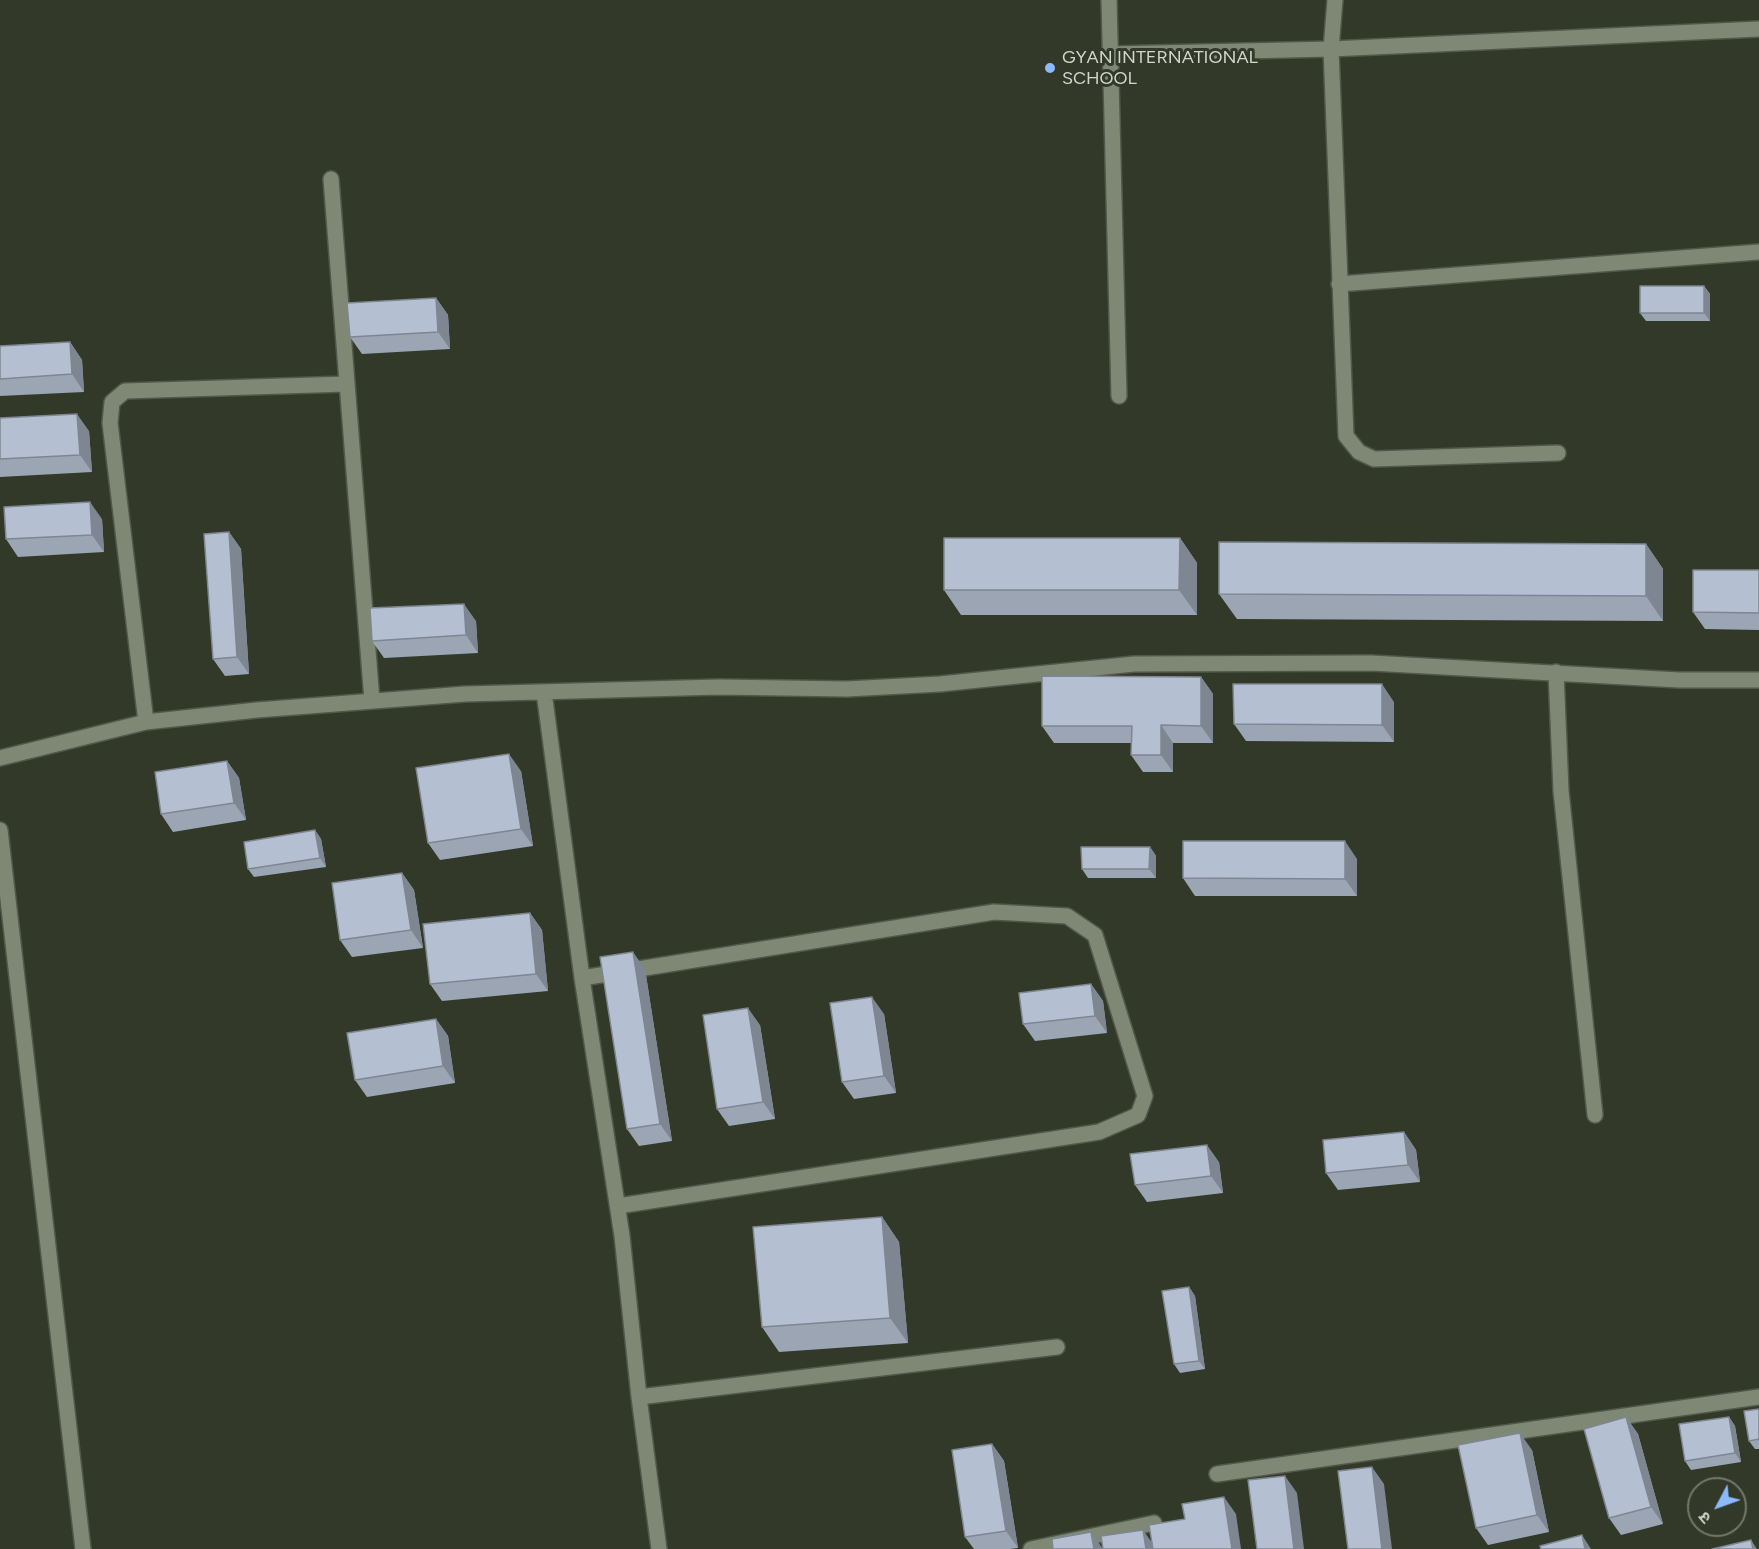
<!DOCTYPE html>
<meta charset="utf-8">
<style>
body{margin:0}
#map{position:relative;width:1759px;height:1549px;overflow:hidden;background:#323929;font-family:Figtree,"Noto Sans Devanagari",sans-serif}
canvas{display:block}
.north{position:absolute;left:1687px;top:1477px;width:60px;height:60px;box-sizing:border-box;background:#323929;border:2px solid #72786a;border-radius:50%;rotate:229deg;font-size:16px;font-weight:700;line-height:24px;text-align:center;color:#d2d6cc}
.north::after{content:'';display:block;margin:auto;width:21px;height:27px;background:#8cb9fc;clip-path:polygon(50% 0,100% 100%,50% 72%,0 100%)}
</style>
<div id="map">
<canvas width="1759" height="1549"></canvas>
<div class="north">उ</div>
</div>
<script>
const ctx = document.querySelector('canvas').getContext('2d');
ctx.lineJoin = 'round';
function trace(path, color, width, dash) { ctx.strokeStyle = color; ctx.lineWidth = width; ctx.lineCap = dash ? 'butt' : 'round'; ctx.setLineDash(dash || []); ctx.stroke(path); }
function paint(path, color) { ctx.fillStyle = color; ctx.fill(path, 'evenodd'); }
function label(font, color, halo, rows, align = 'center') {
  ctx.font = font + ' Figtree,sans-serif'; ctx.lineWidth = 6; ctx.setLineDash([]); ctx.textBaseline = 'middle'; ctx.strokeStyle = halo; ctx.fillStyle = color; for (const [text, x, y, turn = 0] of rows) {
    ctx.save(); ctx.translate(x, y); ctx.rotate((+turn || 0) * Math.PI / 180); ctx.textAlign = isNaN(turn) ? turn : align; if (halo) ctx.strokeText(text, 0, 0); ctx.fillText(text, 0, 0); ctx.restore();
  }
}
const minor = new Path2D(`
 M 1109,0 L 1119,396
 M 1335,0 L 1331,49 L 1346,436 L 1359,452 L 1374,459 L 1558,453
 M 1111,54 L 1331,49 L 1759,29
 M 331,179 L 372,701
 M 1339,284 L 1759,252
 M 1556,672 L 1561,791 L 1595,1115
 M 544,692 L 582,978 L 622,1236 L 639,1397 L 659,1549
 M 146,722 L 110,423 L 112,402 L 125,391 L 346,384
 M 0,758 L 146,722 L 257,710 L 465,694 L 719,687 L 847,689 L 940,684 L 1134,664 L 1371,663 L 1679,680 L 1759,680
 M 0,830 L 83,1549
 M 582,978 L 994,912 L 1067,916 L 1095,935 L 1145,1096 L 1138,1115 L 1099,1132 L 618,1206
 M 639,1397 L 1057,1347
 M 1217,1474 L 1759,1397
 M 1031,1549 L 1154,1523`);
trace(minor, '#51574a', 18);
trace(minor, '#7f8775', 15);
paint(new Path2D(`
 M 1704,286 L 1710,294 L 1710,321 L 1646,321 L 1640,313 Z
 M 436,298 L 448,315 L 450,349 L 362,354 L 350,337 Z
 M 70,342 L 82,360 L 84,392 L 0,396 L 0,346 Z
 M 0,418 L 89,431 L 92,472 L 0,477 Z
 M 102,519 L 104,552 L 18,557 L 6,539 Z
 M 229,532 L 241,549 L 249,674 L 225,676 L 213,659 Z
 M 1180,538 L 1197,563 L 1197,615 L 961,615 L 944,590 Z
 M 1646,544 L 1663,569 L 1663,621 L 1237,619 L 1219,594 Z
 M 1759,570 L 1759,630 L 1705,629 L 1693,612 Z
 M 476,621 L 478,653 L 384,658 L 372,641 Z
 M 1201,677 L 1213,694 L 1213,743 L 1173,743 L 1173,772 L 1143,772 L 1131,755 L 1131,743 L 1054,743 L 1042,726 Z
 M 1394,702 L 1394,742 L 1246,741 L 1234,724 Z
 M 227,761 L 239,778 L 246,820 L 173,832 L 161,814 Z
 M 521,771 L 533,846 L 440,860 L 428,843 Z
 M 315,830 L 321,839 L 326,867 L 254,877 L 248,869 Z
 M 1150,847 L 1156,856 L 1156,878 L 1088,878 L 1082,869 Z
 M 1357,859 L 1357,896 L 1195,896 L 1183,878 Z
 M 402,873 L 414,890 L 423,948 L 352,957 L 340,940 Z
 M 530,913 L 542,930 L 548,991 L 442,1001 L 430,984 Z
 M 645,969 L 672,1141 L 639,1146 L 627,1129 Z
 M 1091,984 L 1103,1001 L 1107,1033 L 1035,1041 L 1023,1024 Z
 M 884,1014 L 896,1093 L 854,1099 L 842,1082 Z
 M 436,1019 L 448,1036 L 455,1083 L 367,1097 L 355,1080 Z
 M 760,1025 L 775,1119 L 729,1126 L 717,1109 Z
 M 1404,1132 L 1416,1150 L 1420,1182 L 1338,1190 L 1326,1173 Z
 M 1219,1162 L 1223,1193 L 1147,1202 L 1135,1185 Z
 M 882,1217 L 899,1242 L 908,1343 L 779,1352 L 762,1327 Z
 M 1189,1287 L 1195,1296 L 1205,1369 L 1180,1373 L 1174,1364 Z
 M 1759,1409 L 1759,1449 L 1755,1449 L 1749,1441 Z
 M 1626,1417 L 1638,1434 L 1663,1524 L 1621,1535 L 1609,1518 Z
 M 1729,1417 L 1735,1426 L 1741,1462 L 1691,1470 L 1685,1461 Z
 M 992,1444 L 1004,1461 L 1018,1548 L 1010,1549 L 974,1549 L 965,1537 Z
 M 1532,1450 L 1549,1532 L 1488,1545 L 1476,1528 Z`), '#9ba5b4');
paint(new Path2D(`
 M 1704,286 L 1710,294 L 1710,321 L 1704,313 Z
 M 436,298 L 448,315 L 450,349 L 438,332 Z
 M 70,342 L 82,360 L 84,392 L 72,374 Z
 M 77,414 L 89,431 L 92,472 L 80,455 Z
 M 90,502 L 102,519 L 104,552 L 92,535 Z
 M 229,532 L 241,549 L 249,674 L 237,657 Z
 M 1180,538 L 1197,563 L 1197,615 L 1179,590 Z
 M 1646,544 L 1663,569 L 1663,621 L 1646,596 Z
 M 464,604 L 476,621 L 478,653 L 466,635 Z
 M 1201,677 L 1213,694 L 1213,743 L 1201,726 Z
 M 1382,684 L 1394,702 L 1394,742 L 1382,725 Z
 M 1161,725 L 1173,743 L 1173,772 L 1161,755 Z
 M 509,754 L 521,771 L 533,846 L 521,829 Z
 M 227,761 L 239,778 L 246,820 L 234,803 Z
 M 315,830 L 321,839 L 326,867 L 320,858 Z
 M 1345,841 L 1357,859 L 1357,896 L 1345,879 Z
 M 1150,847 L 1156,856 L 1156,878 L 1149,869 Z
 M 402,873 L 414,890 L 423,948 L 411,930 Z
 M 530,913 L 542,930 L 548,991 L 536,974 Z
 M 633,952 L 645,969 L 672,1141 L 660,1124 Z
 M 1091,984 L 1103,1001 L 1107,1033 L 1095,1016 Z
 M 872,997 L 884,1014 L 896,1093 L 884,1076 Z
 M 748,1008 L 760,1025 L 775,1119 L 763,1102 Z
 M 436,1019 L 448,1036 L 455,1083 L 443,1066 Z
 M 1404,1132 L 1416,1150 L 1420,1182 L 1408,1165 Z
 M 1207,1145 L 1219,1162 L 1223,1193 L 1211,1176 Z
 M 882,1217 L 899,1242 L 908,1343 L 890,1318 Z
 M 1189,1287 L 1195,1296 L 1205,1369 L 1199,1361 Z
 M 1626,1417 L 1638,1434 L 1663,1524 L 1651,1507 Z
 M 1729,1417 L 1735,1426 L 1741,1462 L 1735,1453 Z
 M 1520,1433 L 1532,1450 L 1549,1532 L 1537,1515 Z
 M 992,1444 L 1004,1461 L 1018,1548 L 1006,1531 Z
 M 1372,1467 L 1384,1484 L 1392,1549 L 1382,1549 Z
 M 1285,1476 L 1297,1493 L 1304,1549 L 1294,1549 Z
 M 1224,1497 L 1236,1514 L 1241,1549 L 1232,1549 Z
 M 1143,1530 L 1155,1547 L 1155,1549 L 1146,1549 Z
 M 1091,1532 L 1103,1549 L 1094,1549 Z
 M 1582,1535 L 1591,1549 L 1585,1549 Z
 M 1751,1540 L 1757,1549 L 1753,1549 Z`), '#7e8692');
const building = new Path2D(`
 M 1640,286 L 1704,286 L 1704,313 L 1640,313 Z
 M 436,298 L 438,332 L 350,337 L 347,303 Z
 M 70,342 L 72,374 L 0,379 L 0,346 Z
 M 77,414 L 80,455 L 0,459 L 0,418 Z
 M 90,502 L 92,535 L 6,539 L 4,507 Z
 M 229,532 L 237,657 L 213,659 L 204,534 Z
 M 944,538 L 1180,538 L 1179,590 L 944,590 Z
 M 1219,542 L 1646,544 L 1646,596 L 1219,594 Z
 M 1693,570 L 1759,570 L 1759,613 L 1693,612 Z
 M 464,604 L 466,635 L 372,641 L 370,608 Z
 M 1042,676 L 1201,677 L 1201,726 L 1161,725 L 1161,755 L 1131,755 L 1132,726 L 1042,726 Z
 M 1233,684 L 1382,684 L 1382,725 L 1234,724 Z
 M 509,754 L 521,829 L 428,843 L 416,768 Z
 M 227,761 L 234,803 L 161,814 L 155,772 Z
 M 315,830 L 320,858 L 248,869 L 244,842 Z
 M 1183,841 L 1345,841 L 1345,879 L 1183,878 Z
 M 1081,847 L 1150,847 L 1149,869 L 1082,869 Z
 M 402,873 L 411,930 L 340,940 L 332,883 Z
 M 530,913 L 536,974 L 430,984 L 423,924 Z
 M 633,952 L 660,1124 L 627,1129 L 600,957 Z
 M 1091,984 L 1095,1016 L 1023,1024 L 1019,993 Z
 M 872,997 L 884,1076 L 842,1082 L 830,1003 Z
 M 748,1008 L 763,1102 L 717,1109 L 703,1015 Z
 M 436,1019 L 443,1066 L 355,1080 L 347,1033 Z
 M 1404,1132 L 1408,1165 L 1326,1173 L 1323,1140 Z
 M 1207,1145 L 1211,1176 L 1135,1185 L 1130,1154 Z
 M 882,1217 L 890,1318 L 762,1327 L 753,1227 Z
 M 1189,1287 L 1199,1361 L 1174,1364 L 1162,1291 Z
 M 1759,1409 L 1759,1439 L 1749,1441 L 1744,1411 Z
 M 1626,1417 L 1651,1507 L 1609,1518 L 1584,1429 Z
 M 1729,1417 L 1735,1453 L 1685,1461 L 1679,1424 Z
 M 1520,1433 L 1537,1515 L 1476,1528 L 1458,1445 Z
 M 992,1444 L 1006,1531 L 965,1537 L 952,1450 Z
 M 1372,1467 L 1382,1549 L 1348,1549 L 1338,1471 Z
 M 1285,1476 L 1294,1549 L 1257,1549 L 1248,1480 Z
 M 1224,1497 L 1232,1549 L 1153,1549 L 1149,1525 L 1185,1519 L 1182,1504 Z
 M 1143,1530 L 1146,1549 L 1103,1549 L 1101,1536 Z
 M 1091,1532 L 1094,1549 L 1053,1549 L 1052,1539 Z
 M 1582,1535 L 1585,1549 L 1541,1549 L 1540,1546 Z
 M 1751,1540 L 1753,1549 L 1712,1549 Z`);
paint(building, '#b4c0d1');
trace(building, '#7e8692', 1.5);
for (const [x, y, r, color] of [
 [1050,68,6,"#8cb9fc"]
]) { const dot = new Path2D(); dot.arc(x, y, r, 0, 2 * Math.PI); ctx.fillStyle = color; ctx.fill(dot); trace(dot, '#323929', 2); }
label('18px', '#d2d6cc', '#323929', [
 ["GYAN INTERNATIONAL",1062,58],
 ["SCHOOL",1062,79]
], 'left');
</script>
